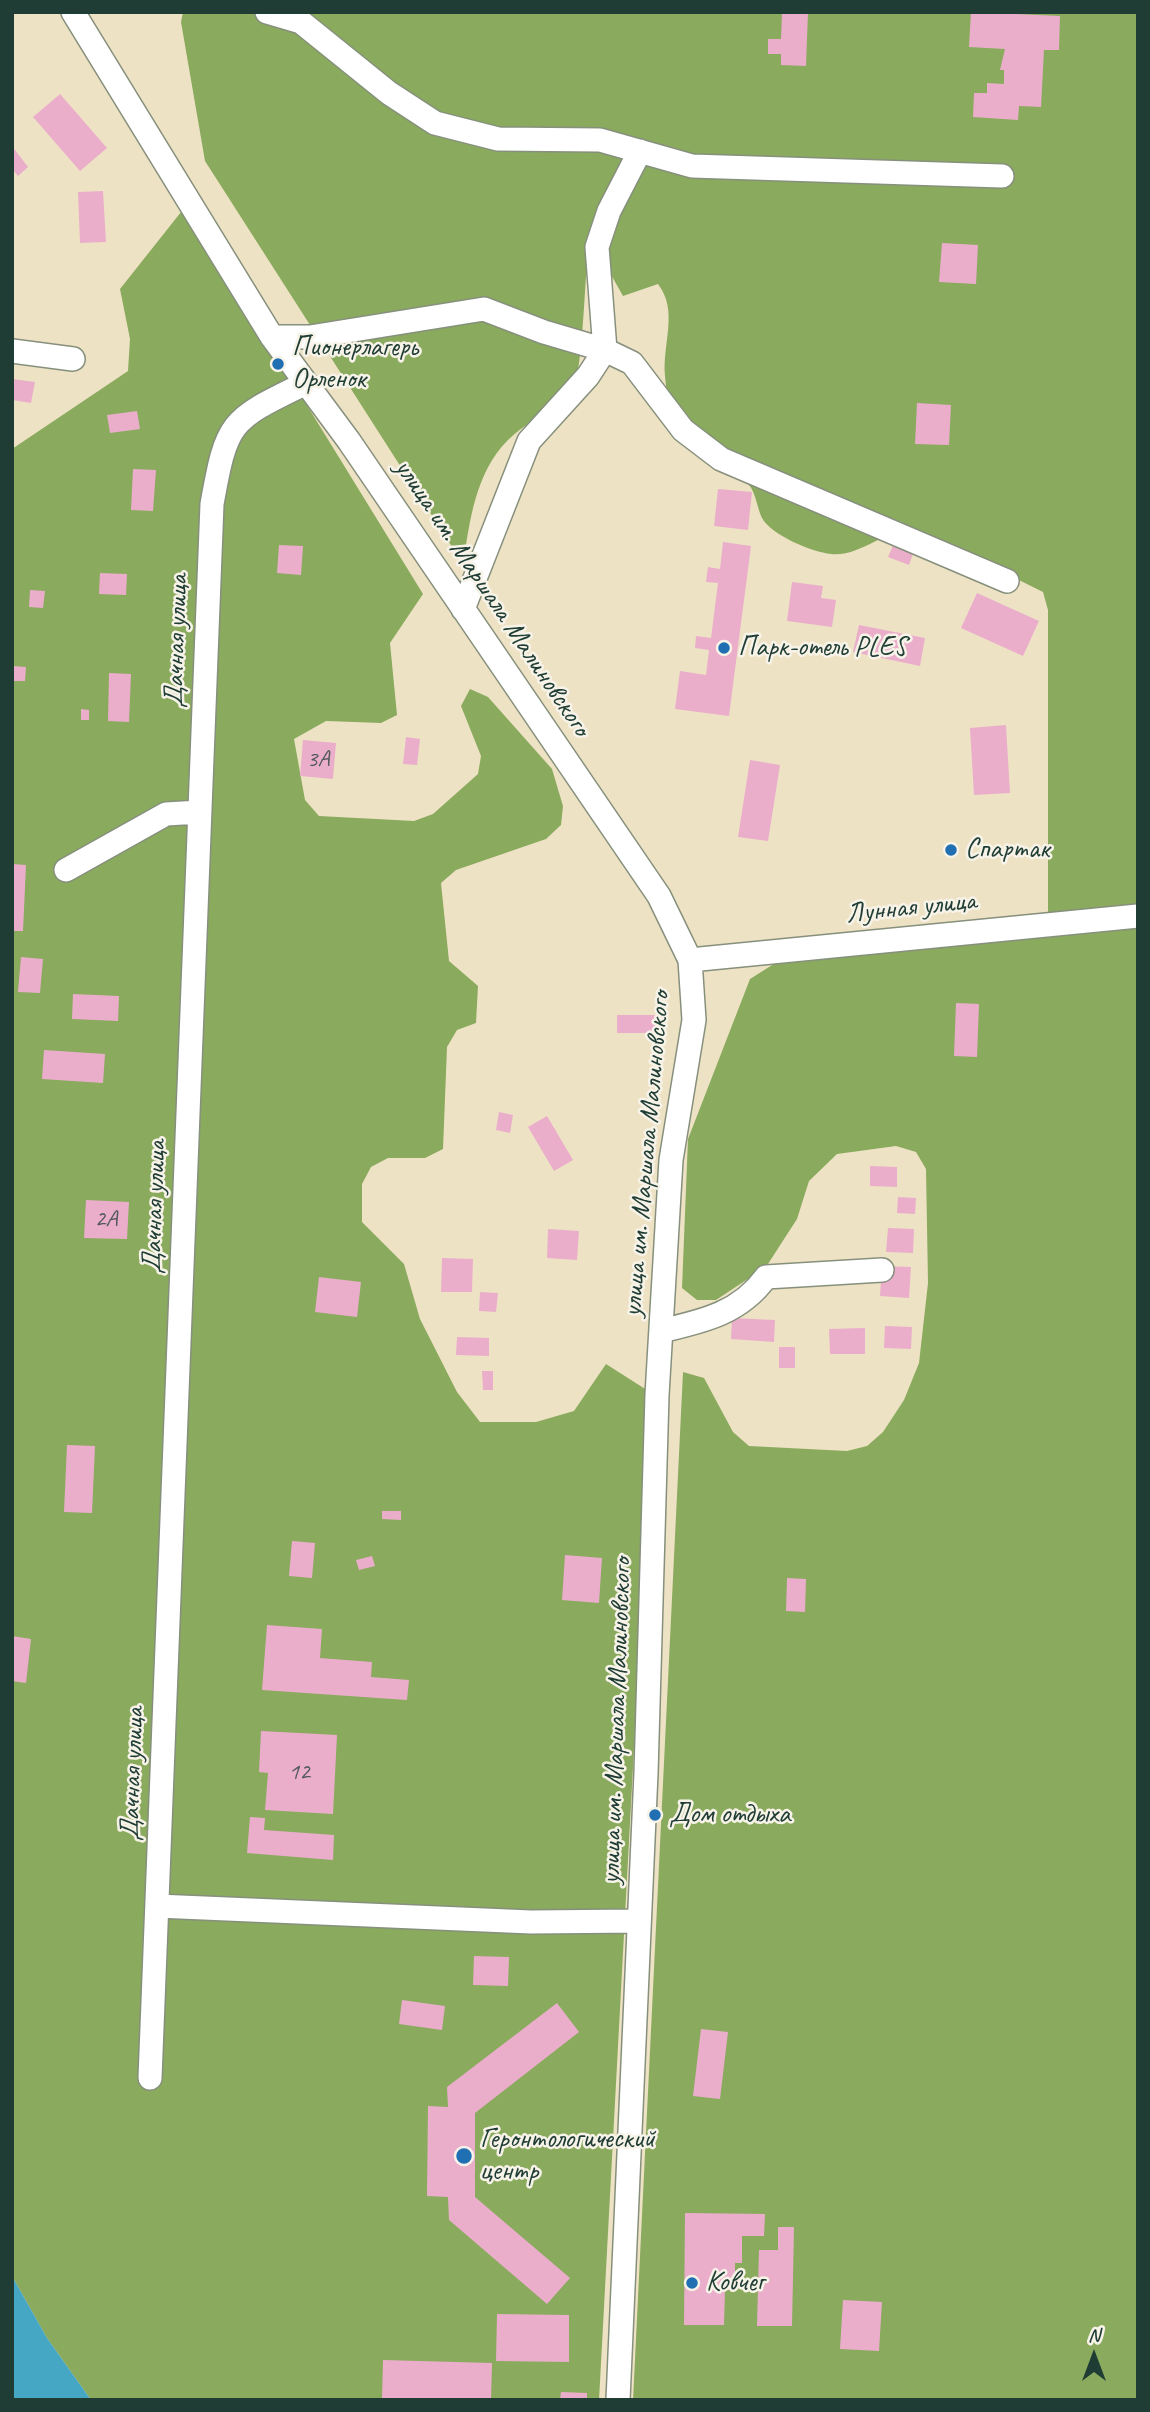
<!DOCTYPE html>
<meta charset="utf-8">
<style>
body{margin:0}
#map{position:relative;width:1150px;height:2412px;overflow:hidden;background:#eee2c5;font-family:Caveat,sans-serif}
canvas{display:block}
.frame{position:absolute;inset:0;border:14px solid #1f3d34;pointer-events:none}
.north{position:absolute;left:1059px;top:2321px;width:70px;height:70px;-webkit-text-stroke:5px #f7f3e8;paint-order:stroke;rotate:0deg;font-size:19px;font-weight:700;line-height:28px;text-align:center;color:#1f3d34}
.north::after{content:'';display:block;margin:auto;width:24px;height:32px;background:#1f3d34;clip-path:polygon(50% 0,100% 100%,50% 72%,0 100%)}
</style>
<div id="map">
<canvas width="1150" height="2412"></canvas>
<div class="frame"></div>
<div class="north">N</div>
</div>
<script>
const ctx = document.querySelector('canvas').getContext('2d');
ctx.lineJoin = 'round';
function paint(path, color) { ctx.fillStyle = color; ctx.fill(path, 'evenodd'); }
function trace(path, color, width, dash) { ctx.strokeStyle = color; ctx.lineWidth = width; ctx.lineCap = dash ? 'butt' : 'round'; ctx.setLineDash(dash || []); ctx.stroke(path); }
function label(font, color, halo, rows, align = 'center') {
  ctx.font = font + ' Caveat,sans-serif'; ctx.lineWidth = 5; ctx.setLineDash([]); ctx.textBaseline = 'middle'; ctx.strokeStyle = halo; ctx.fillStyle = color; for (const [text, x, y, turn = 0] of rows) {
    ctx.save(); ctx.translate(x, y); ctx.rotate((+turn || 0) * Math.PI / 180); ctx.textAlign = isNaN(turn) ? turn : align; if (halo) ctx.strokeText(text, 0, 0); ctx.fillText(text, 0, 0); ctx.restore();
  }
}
paint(new Path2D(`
 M 183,12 L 1138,12 L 1138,2400 L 633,2400 L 683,1372 L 704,1378 L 733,1432 L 749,1446 L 847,1451 L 867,1446 L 883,1432 L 904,1400 L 919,1363 L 928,1283 L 926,1169 L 916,1152 L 896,1146 L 837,1154 L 809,1181 L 797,1219 L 766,1267 L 716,1300 L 697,1300 L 682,1288 L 688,1139 L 750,979 L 788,955 L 1048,929 L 1048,610 L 1043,592 L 916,529 C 884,529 861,557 831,554 C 812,552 771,535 762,518 C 757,508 756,492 748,484 C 706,442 671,450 665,376 C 662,344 679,311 658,284 L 623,296 L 605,264 L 587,264 C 585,283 582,370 575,380 C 559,408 530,419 508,440 C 475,473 470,521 463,564 L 205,161 L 181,22 Z
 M 185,207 L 423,594 L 390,643 L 397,715 L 381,723 L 326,721 L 294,739 L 305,800 L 319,816 L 414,821 L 433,814 L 478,774 L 481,756 L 461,706 L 470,689 L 488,697 L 552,769 L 563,806 L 561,825 L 546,839 L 456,870 L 441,883 L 449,961 L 478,986 L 476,1023 L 457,1030 L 447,1047 L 443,1149 L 425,1158 L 388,1158 L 371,1167 L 362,1184 L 362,1222 L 404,1264 L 420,1319 L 457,1392 L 480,1422 L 536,1422 L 574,1411 L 606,1364 L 653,1394 L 599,2400 L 91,2400 L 47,2338 L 12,2276 L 12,449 L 128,371 L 130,339 L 120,289 Z`), '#8aaa5e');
paint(new Path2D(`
 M 12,2276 L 47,2338 L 91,2400 L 12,2400 Z`), '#46a7c5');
paint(new Path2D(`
 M 782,12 L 808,12 L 806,66 L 781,65 L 781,54 L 768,54 L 768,39 L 781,39 Z
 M 971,12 L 1060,16 L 1059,50 L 1044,50 L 1041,107 L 1019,106 L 1018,120 L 973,117 L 974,93 L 987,93 L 987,83 L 1004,84 L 1004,70 L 1000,70 L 1005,49 L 969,47 Z
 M 60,94 L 107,148 L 80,171 L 33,117 Z
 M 12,146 L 28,167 L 18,176 L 12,169 Z
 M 103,191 L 106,242 L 80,243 L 78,192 Z
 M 942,243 L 978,245 L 976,284 L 939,282 Z
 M 12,379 L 35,382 L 31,403 L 12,400 Z
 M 917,403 L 951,405 L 949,445 L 915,444 Z
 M 137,411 L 140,429 L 110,433 L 107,415 Z
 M 133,469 L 156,470 L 153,511 L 131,510 Z
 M 718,489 L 752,492 L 748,530 L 714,526 Z
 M 723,542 L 751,546 L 729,716 L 675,709 L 680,671 L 706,675 L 709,650 L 695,648 L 696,636 L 711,638 L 718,583 L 706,582 L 708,567 L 720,569 Z
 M 894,543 L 914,551 L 909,565 L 888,557 Z
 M 279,545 L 303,546 L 301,575 L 277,573 Z
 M 100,573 L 127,574 L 126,595 L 99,594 Z
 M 792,582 L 823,586 L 821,598 L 836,600 L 832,627 L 787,621 Z
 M 30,590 L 45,591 L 43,608 L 29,607 Z
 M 977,593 L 1039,621 L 1023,656 L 961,628 Z
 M 859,625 L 925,638 L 920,666 L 853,652 Z
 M 13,666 L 26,667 L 25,681 L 13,681 Z
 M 109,673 L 131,674 L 129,722 L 108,721 Z
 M 81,709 L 89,710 L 89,720 L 81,720 Z
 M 1006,725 L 1010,793 L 974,795 L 970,728 Z
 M 406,737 L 420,739 L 417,765 L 403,764 Z
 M 303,740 L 336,743 L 333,779 L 300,776 Z
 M 750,760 L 780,765 L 768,841 L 738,837 Z
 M 12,864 L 26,865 L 23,931 L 12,931 Z
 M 21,957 L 43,959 L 40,993 L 18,992 Z
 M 73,994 L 119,996 L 118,1021 L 72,1019 Z
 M 956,1003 L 979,1004 L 977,1057 L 954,1056 Z
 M 617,1015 L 658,1015 L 658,1033 L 617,1033 Z
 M 44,1050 L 105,1054 L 103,1083 L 42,1079 Z
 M 499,1112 L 513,1115 L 510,1133 L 496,1130 Z
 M 547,1116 L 573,1160 L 554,1171 L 528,1127 Z
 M 870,1166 L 897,1167 L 897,1187 L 870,1186 Z
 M 898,1197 L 916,1198 L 915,1214 L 897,1213 Z
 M 86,1200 L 129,1202 L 127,1239 L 84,1238 Z
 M 888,1228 L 914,1229 L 913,1253 L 886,1252 Z
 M 548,1229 L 579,1231 L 577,1260 L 547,1258 Z
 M 442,1258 L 473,1259 L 472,1292 L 441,1292 Z
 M 882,1266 L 911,1267 L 909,1298 L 880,1296 Z
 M 319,1277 L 361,1282 L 357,1317 L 315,1312 Z
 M 480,1292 L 498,1293 L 496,1312 L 479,1311 Z
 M 732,1318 L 775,1320 L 774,1342 L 731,1339 Z
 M 885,1326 L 912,1327 L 911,1349 L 884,1348 Z
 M 865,1328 L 865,1354 L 830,1354 L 829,1329 Z
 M 457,1337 L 489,1338 L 489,1356 L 456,1355 Z
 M 779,1347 L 795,1347 L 795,1368 L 779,1368 Z
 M 482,1371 L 493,1371 L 493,1390 L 483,1390 Z
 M 67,1445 L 95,1446 L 92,1513 L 64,1512 Z
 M 382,1511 L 401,1511 L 401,1520 L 382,1519 Z
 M 292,1541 L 315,1543 L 312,1578 L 289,1576 Z
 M 565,1555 L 602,1558 L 599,1603 L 562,1600 Z
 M 372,1556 L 375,1566 L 359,1570 L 356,1560 Z
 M 787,1578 L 806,1579 L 805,1612 L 786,1611 Z
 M 267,1625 L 322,1629 L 320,1658 L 372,1662 L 371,1677 L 409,1680 L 407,1700 L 262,1690 Z
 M 12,1636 L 31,1639 L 26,1683 L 12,1681 Z
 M 261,1731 L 337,1735 L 333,1814 L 265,1810 L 268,1773 L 259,1772 Z
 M 250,1817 L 265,1818 L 264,1830 L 334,1835 L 333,1860 L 247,1853 Z
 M 474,1956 L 509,1957 L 508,1986 L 473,1985 Z
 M 402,2000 L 445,2006 L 442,2030 L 399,2024 Z
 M 557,2003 L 579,2032 L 475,2113 L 475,2197 L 570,2278 L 547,2304 L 449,2220 L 448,2197 L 427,2196 L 428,2106 L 448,2107 L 447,2087 Z
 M 701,2029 L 728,2032 L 720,2099 L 693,2096 Z
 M 685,2213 L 765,2214 L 764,2236 L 742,2236 L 742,2263 L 735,2263 L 735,2290 L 725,2290 L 724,2325 L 684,2325 Z
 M 778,2227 L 794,2227 L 792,2326 L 757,2326 L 759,2250 L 778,2250 Z
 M 843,2300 L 882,2302 L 879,2351 L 840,2349 Z
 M 497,2314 L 569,2315 L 569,2362 L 496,2361 Z
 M 383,2360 L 492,2363 L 491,2400 L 382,2399 Z
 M 561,2392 L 587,2393 L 587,2400 L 560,2400 Z`), '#eaaecb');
const minor = new Path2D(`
 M 73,12 L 272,337 L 349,441 L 659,896 L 690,960 L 694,1020 L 671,1160 L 657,1395 L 646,1773 L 618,2400
 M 267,12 L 301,22 L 389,93 L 435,123 L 498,139 L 600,140 L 692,166 L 1002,176
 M 272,337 L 310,337 L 484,309 L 544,332 L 605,350 L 632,363 L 683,430 L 721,459 L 1007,581
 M 12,351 L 73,359
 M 463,609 L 529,441 L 588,376 L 605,350 L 597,247 L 609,211 L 640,151
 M 66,870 L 166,814 L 200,812
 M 690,960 L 1138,916
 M 661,1331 C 704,1321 740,1313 766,1277 L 882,1270
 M 157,1906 L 531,1922 L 639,1921
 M 150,2078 L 212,504 C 227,420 230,420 306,383`);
trace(minor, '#86907c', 26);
trace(minor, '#fff', 23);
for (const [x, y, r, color] of [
 [278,364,7,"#1f6fb2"],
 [724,648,7,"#1f6fb2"],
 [951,850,7,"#1f6fb2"],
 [655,1815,7,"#1f6fb2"],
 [464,2156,9,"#1f6fb2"],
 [692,2283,7,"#1f6fb2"]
]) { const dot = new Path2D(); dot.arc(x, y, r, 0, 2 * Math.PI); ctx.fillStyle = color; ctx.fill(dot); trace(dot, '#f7f3e8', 2.5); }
label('24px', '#52595a', null, [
 ["3А",318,760],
 ["2А",106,1220],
 ["12",299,1773]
]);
label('28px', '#1f3d34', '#f7f3e8', [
 ["Пионерлагерь",292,348],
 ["Орленок",292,380],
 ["Парк-отель PLES",738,648],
 ["Спартак",965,850],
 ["Дом отдыха",669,1815],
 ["Геронтологический",480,2140],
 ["центр",480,2172],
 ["Ковчег",706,2283]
], 'left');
label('28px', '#1f3d34', '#f7f3e8', [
 ["улица им. Маршала Малиновского",492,598,56],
 ["Дачная улица",177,641,-88],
 ["Лунная улица",911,908,-6],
 ["улица им. Маршала Малиновского",647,1154,-85],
 ["Дачная улица",155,1207,-88],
 ["улица им. Маршала Малиновского",617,1721,-88],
 ["Дачная улица",133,1774,-88]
]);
</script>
